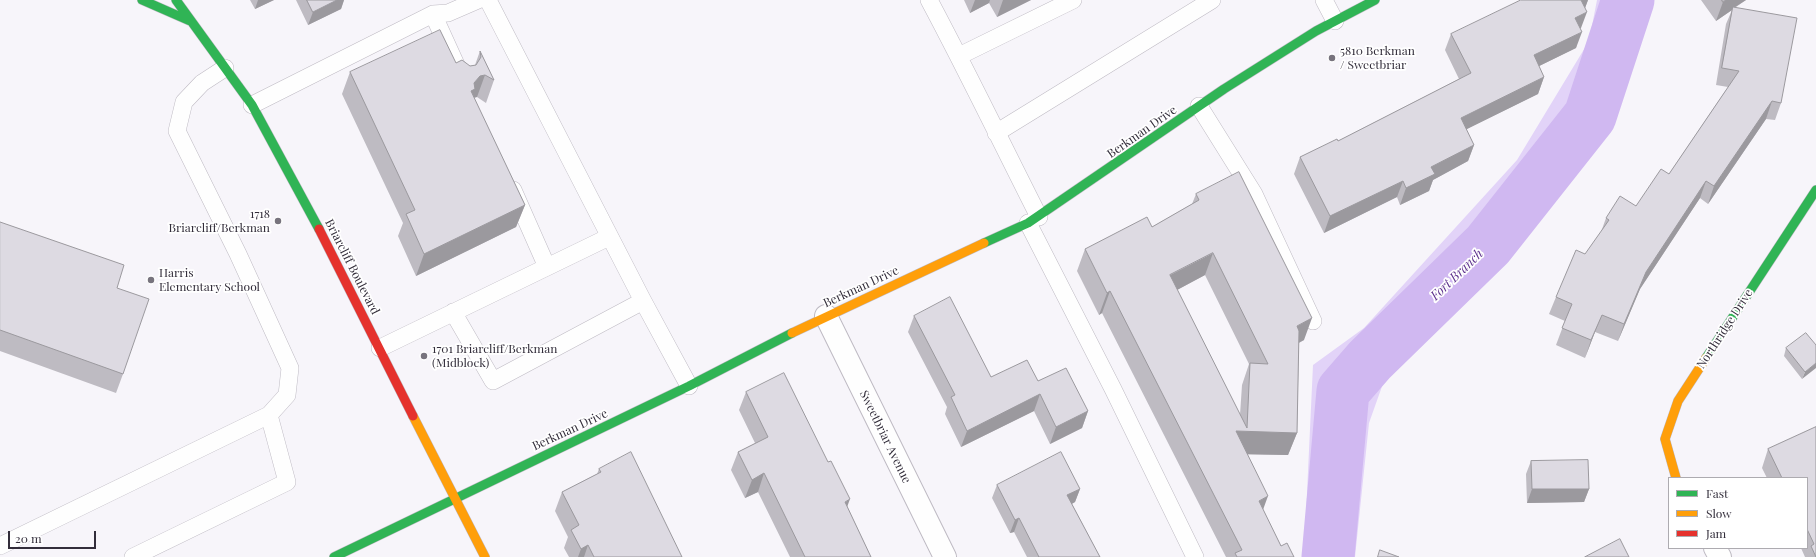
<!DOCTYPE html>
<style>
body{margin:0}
#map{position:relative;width:1816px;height:557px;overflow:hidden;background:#f7f5fa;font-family:"Playfair Display",serif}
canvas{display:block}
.legend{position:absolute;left:1668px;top:477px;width:140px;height:72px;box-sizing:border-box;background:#fff;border:1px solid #adabb0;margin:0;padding:5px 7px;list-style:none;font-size:12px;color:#322d3a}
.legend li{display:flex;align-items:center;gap:8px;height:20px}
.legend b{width:20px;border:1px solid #adabb0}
.scale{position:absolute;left:8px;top:531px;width:88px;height:18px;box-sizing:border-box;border:2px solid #322d3a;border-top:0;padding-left:5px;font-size:12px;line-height:14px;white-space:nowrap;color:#322d3a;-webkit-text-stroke:3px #fff;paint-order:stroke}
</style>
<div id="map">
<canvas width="1816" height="557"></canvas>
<ul class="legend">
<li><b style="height:5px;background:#30b455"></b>Fast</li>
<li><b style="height:5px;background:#ff9f0a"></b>Slow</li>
<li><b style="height:5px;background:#e5322d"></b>Jam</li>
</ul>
<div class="scale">20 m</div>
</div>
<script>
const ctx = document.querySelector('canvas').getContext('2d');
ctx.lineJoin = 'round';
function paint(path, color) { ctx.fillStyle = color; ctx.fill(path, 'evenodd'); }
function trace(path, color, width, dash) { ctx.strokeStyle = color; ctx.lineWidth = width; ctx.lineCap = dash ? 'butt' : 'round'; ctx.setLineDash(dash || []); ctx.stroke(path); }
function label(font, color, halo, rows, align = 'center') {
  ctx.font = font + ' "Playfair Display",serif'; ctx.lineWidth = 3.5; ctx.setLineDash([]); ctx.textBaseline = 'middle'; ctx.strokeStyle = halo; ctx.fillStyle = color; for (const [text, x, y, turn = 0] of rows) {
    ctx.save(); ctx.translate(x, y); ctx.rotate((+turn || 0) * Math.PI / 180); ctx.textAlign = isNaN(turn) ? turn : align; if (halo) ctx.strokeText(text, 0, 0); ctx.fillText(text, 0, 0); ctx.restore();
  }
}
paint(new Path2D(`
 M 1597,0 L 1649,0 L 1610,128 L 1516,237 L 1391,361 L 1369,423 L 1355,557 L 1304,557 L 1313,365 L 1364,328 L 1517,160 L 1589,41 Z`), '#e2d3f8');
trace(new Path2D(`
 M 1328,557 L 1343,391 L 1370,360 L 1488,245 L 1590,116 L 1628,0`), '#d0b8f1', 53);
const lane = new Path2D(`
 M 488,0 L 643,301 L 689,386
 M 929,0 C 967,71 1002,144 1039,217
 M 1324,0 L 1335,21
 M 433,14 L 458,69
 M 959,56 L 1073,0
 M 252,105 L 433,14 L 448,13 L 478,0
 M 1199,106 L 1254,194 L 1313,321
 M 996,133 L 1212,0
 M 513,190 L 547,267
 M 1028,223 L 1113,389 L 1195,557
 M 453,312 L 493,381 L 643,301
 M 380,348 L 609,237
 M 0,546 L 269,415 L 287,395 L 290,368 L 238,254 L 177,131 L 184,102 L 202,83 L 225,68
 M 133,557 L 287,482 L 269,415`);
const street = new Path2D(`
 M 826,316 L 945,557
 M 1715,548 L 1720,557`);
const fast = new Path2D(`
 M 142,0 L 190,21
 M 176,0 L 252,105 L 319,229
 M 984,243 L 1028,223 L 1224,89 L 1316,31 L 1375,0
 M 1706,358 L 1816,190
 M 334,557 L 689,386 L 792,333`);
const slow = new Path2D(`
 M 792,333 L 984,243
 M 413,416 L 485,557
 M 1676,478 L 1665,439 L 1678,401 L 1706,358`);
const jam = new Path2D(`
 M 319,229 L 413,416`);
trace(lane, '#bebac3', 18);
trace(street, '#bebac3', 24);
trace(fast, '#bebac3', 10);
trace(slow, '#bebac3', 10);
trace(jam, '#bebac3', 10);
trace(lane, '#fefefe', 17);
trace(street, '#fefefe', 22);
trace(fast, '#30b455', 9);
trace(slow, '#ff9f0a', 9);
trace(jam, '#e5322d', 9);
paint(new Path2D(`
 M 250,0 L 274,0 L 255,9 Z
 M 296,0 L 344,0 L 341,9 L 308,25 Z
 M 964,0 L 1031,0 L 997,17 L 989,3 L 970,13 Z
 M 1588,0 L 1585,8 L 1576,48 L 1539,66 L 1544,77 L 1538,94 L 1466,129 L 1474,145 L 1468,161 L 1433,180 L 1429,191 L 1400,205 L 1397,197 L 1324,233 L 1294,174 L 1300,157 L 1338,141 L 1459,79 L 1445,50 L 1451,34 Z
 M 1701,0 L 1746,0 L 1736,7 L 1781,103 L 1775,120 L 1766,119 L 1708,204 L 1700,198 L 1640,289 L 1618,341 L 1595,332 L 1585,358 L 1556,345 L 1565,321 L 1549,314 L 1556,297 L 1601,232 L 1606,218 L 1636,206 L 1669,174 L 1728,87 L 1716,85 L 1726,24 L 1732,10 L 1716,21 Z
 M 480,51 L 494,80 L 486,103 L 477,97 L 474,98 L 525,205 L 516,227 L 416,276 L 398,236 L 403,223 L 342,94 L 350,72 L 456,63 L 470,66 L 475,65 Z
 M 1196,194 L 1304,340 L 1299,343 L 1297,433 L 1288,455 L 1247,454 L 1263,510 L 1281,546 L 1294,557 L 1226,557 L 1102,313 L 1099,315 L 1077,271 L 1085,249 L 1152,227 L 1192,204 ZM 1205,275 L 1249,364 L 1242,385 L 1240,415 L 1177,290 Z
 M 0,222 L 123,374 L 116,393 L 0,351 Z
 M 914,316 L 991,377 L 1038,381 L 1088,411 L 1082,428 L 1050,444 L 1034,411 L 961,447 L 945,414 L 947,407 L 908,332 Z
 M 1816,345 L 1802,379 L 1784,356 L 1786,348 Z
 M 746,392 L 847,506 L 871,557 L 790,557 L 758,492 L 745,498 L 731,470 L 738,452 L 755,443 L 739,410 Z
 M 1816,427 L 1816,557 L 1805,557 L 1801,548 L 1807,548 L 1807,478 L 1767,478 L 1762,468 L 1768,449 Z
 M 1531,461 L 1589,489 L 1584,502 L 1527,503 L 1526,474 Z
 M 599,469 L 682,557 L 569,557 L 564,548 L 568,537 L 555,511 L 562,492 L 597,474 Z
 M 997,485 L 1080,489 L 1075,502 L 1072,504 L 1100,557 L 1027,557 L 1014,532 L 1010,533 L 992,498 Z`), '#bebbc2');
paint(new Path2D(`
 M 258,0 L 274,0 L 255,9 Z
 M 337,0 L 344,0 L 341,9 L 308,25 L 313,12 Z
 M 975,0 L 990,0 L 989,3 L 970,13 Z
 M 1003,0 L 1031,0 L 997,17 Z
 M 1579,0 L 1588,0 L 1585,8 Z
 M 1726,0 L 1746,0 L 1732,9 L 1733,7 L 1732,10 L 1716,21 L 1723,2 Z
 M 1587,12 L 1581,28 L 1569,34 L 1575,18 Z
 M 1582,32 L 1576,48 L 1527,72 L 1534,55 Z
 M 485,75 L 477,97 L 472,98 L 471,91 L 474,83 L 480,76 Z
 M 1544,77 L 1538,94 L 1455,135 L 1461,118 Z
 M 1772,101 L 1766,119 L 1708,204 L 1714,186 Z
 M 1474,145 L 1468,161 L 1433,180 L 1429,191 L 1400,205 L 1406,188 L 1431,167 Z
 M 1403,181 L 1397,197 L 1324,233 L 1330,216 Z
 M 1706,181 L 1700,198 L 1640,289 L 1618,341 L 1624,324 L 1646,272 Z
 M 525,205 L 516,227 L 416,276 L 424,254 Z
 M 1213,253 L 1205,275 L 1162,298 L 1170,275 Z
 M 1110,291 L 1102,313 L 1099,315 L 1107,293 Z
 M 1602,315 L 1595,332 L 1585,358 L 1591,340 Z
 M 1312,318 L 1304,340 L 1288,348 L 1297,326 Z
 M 1816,363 L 1816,368 L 1802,379 L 1805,372 Z
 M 1040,394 L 1034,411 L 961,447 L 967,431 Z
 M 1088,411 L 1082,428 L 1050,444 L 1056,427 Z
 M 1236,431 L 1297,433 L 1288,455 L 1228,454 Z
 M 764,473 L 758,492 L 745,498 L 752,480 Z
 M 1080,489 L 1075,502 L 1062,509 L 1067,495 Z
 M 1532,489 L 1589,489 L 1584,502 L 1527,503 Z
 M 1268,496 L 1260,518 L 1259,501 Z
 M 850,499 L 843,518 L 845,502 Z
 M 1019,518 L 1014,532 L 1010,533 L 1015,520 Z
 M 588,545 L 584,557 L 578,557 L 581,549 Z`), '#9b999e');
const building = new Path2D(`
 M 307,0 L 337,0 L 313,12 Z
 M 1521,0 L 1581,0 L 1587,12 L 1575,18 L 1582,32 L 1534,55 L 1544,77 L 1461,118 L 1474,145 L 1431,167 L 1435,174 L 1406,188 L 1403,181 L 1330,216 L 1300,157 L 1337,139 L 1338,141 L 1471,73 L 1451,34 Z
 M 1722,0 L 1726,0 L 1723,2 Z
 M 1733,7 L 1797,18 L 1781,103 L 1772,101 L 1714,186 L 1706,181 L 1646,272 L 1624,324 L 1602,315 L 1591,340 L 1562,328 L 1572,304 L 1556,297 L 1576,250 L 1585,254 L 1609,220 L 1606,218 L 1620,196 L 1636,206 L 1661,169 L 1669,174 L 1739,71 L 1722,68 Z
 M 440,30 L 456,63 L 462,60 L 470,66 L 476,65 L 481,57 L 480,51 L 494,80 L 485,75 L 480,76 L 474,83 L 475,89 L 471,91 L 525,205 L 424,254 L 406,214 L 415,210 L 350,72 Z
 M 1239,172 L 1312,318 L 1297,326 L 1299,331 L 1297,433 L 1236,431 L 1268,496 L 1259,501 L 1281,546 L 1287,543 L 1294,557 L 1237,557 L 1235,553 L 1242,550 L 1110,291 L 1107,293 L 1085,249 L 1147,217 L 1152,227 L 1199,200 L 1196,194 ZM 1213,253 L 1268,364 L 1250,363 L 1247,428 L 1170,275 Z
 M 0,222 L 124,265 L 117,288 L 149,299 L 123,374 L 0,330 Z
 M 950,297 L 991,377 L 1027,360 L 1038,381 L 1066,368 L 1088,411 L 1056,427 L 1040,394 L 967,431 L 951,397 L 955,395 L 914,316 Z
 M 1806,333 L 1816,345 L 1816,363 L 1805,372 L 1786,348 Z
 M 784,373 L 828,462 L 831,461 L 850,499 L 845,502 L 871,557 L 805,557 L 764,473 L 752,480 L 738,452 L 768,437 L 746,392 Z
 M 1816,427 L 1816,557 L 1811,546 L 1814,544 L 1807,529 L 1807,478 L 1782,478 L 1768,449 Z
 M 631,452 L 682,557 L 594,557 L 588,545 L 581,549 L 571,530 L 579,525 L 562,492 L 601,472 L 599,469 Z
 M 1061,452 L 1080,489 L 1067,495 L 1100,557 L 1038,557 L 1039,557 L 1019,518 L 1015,520 L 997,485 Z
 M 1588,460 L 1589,489 L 1532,489 L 1531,461 Z
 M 1620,539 L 1629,557 L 1585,557 Z
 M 1380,550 L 1399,557 L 1378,557 Z`);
paint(building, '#dddae2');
trace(building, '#9b999e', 1);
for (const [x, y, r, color] of [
 [1332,58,4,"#77737d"],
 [278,221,4,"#77737d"],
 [151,280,4,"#77737d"],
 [424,356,4,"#77737d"]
]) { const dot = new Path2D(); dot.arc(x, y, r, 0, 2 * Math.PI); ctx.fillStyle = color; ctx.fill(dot); trace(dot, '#fff', 1.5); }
label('12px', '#322d3a', '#fff', [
 ["5810 Berkman",1340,51],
 ["/ Sweetbriar",1340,65],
 ["1718",270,214,"right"],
 ["Briarcliff/Berkman",270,228,"right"],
 ["Harris",159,273],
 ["Elementary School",159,287],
 ["1701 Briarcliff/Berkman",432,349],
 ["(Midblock)",432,363]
], 'left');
label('12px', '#322d3a', '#fff', [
 ["Berkman Drive",1142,132,-35],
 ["Briarcliff Boulevard",352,267,63],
 ["Berkman Drive",861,287,-25],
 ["Northridge Drive",1725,329,-57],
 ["Berkman Drive",570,430,-25],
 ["Sweetbriar Avenue",885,437,64]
]);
label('italic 13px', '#5f338e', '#fff', [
 ["Fort Branch",1457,275,-44]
]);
</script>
